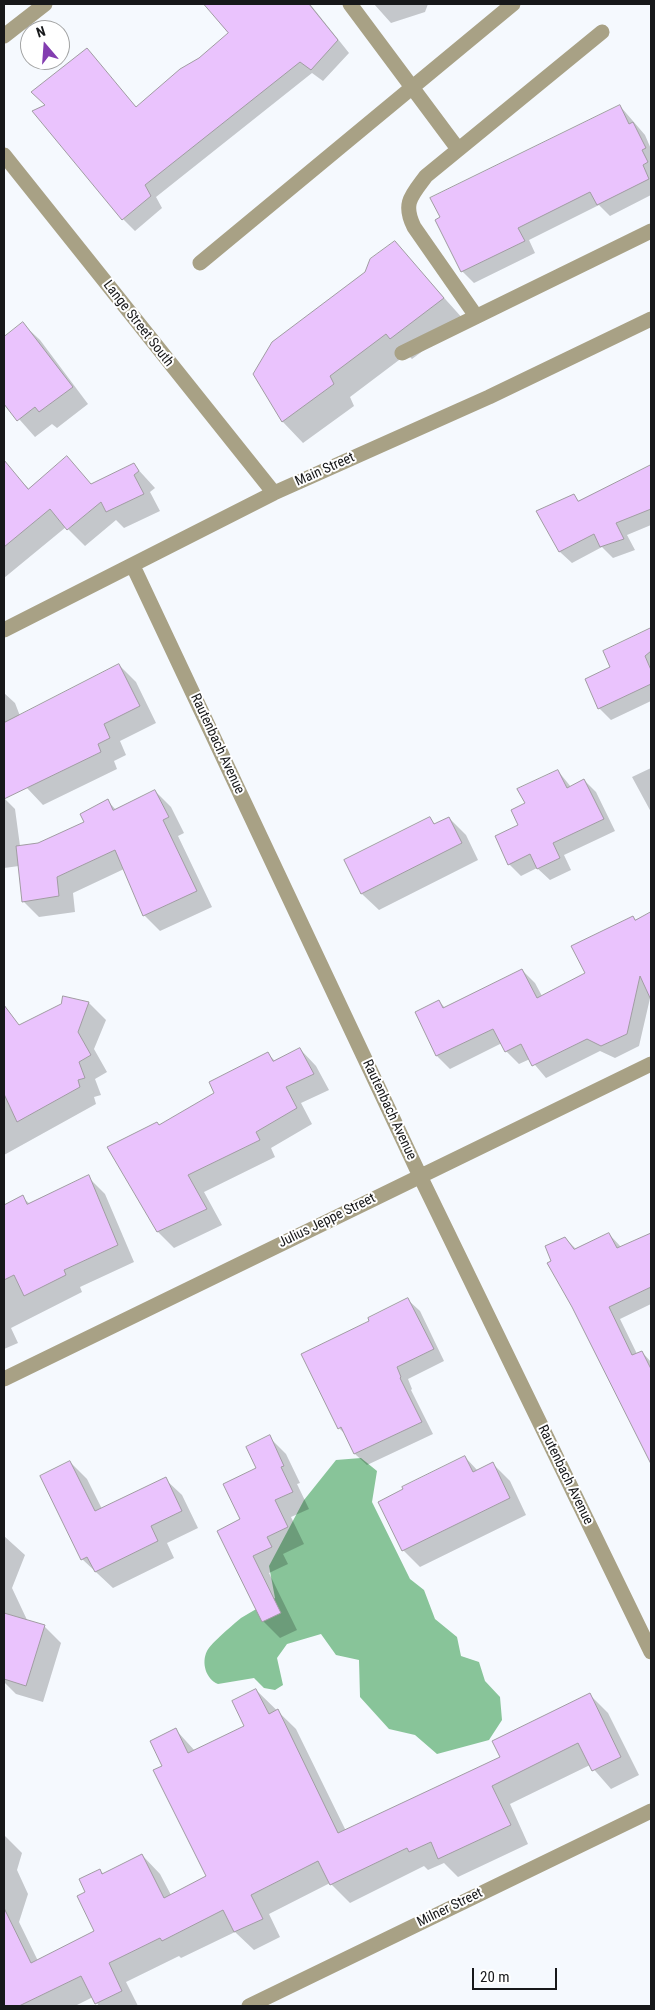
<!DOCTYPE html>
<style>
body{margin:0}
#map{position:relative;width:655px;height:2010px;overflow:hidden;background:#f5f9fe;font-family:"Roboto Condensed",sans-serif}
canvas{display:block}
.frame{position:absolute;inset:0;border:5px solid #17181a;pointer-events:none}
.north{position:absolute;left:20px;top:20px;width:50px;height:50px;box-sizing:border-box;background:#fff;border:1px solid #a2a3a3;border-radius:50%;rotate:342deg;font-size:14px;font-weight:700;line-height:20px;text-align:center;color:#17181a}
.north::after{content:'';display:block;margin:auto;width:18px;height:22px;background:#833db0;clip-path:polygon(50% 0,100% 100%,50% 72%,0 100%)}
.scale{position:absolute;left:472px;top:1968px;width:85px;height:22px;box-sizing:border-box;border:2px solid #17181a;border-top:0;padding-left:6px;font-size:15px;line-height:18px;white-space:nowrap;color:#17181a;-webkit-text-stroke:4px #fff;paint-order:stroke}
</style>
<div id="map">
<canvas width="655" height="2010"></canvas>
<div class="frame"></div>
<div class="north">N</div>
<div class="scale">20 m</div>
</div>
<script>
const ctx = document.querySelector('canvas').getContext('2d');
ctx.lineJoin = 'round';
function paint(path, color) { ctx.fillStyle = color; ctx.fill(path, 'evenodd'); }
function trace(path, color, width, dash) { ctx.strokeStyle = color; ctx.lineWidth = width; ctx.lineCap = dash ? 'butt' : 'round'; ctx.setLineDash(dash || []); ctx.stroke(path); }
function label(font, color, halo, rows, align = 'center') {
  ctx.font = font + ' "Roboto Condensed",sans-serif'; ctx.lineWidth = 4; ctx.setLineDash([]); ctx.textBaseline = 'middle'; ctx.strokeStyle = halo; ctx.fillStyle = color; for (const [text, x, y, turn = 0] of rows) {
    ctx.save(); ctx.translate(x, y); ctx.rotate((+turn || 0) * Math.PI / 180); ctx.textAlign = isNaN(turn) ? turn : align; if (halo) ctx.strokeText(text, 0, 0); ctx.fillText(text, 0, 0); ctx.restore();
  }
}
paint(new Path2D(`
 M 361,1458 L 377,1471 L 372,1502 L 410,1579 L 424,1590 L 435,1619 L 457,1637 L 461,1656 L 479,1662 L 485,1681 L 500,1697 L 502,1720 L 489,1740 L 437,1754 L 415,1735 L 389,1729 L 360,1697 L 359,1660 L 336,1655 L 321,1634 L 287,1644 L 277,1658 L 283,1685 L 275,1690 L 264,1688 L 254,1678 L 218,1684 C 206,1679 201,1663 207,1651 C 211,1643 234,1624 241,1618 C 252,1611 264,1605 275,1598 L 269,1566 L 304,1500 L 336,1460 Z`), '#88c499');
paint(new Path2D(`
 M 205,4 L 310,4 L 349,53 L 323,81 L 312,73 L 156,197 L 162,208 L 135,231 L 123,219 L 46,105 L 87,50 L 137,108 L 230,34 Z
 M 374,4 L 428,4 L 425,12 L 391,23 Z
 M 620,106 L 645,135 L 651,149 L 651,195 L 610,216 L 599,205 L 529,240 L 535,253 L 474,283 L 462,271 L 441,218 Z
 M 395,243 L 464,320 L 412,359 L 407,354 L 350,397 L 354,406 L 303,443 L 283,422 L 255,374 L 366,273 Z
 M 23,324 L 40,340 L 88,404 L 57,428 L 52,424 L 35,437 L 4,402 L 4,338 Z
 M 67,458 L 92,485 L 134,465 L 155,488 L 150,492 L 160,511 L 124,528 L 116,520 L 85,546 L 66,527 L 4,578 L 4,468 L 7,466 L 29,489 Z
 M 651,467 L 651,525 L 627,535 L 635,550 L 613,558 L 602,547 L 572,563 L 560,552 L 538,511 L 573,496 L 580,502 Z
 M 651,630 L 651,701 L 611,720 L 599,708 L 612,668 L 604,651 Z
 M 119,665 L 136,682 L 156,723 L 120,741 L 126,755 L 114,761 L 117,769 L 43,805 L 27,788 L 4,746 L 4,693 L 15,703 L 20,716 Z
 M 651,768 L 651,812 L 632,777 Z
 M 558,771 L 571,787 L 584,780 L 596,792 L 615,831 L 564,855 L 571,870 L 550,880 L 537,868 L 521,876 L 509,864 L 520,825 Z
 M 155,791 L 171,807 L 184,833 L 178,836 L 212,907 L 160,931 L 144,915 L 124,869 L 73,893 L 75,912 L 39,917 L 23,901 L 19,866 L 4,868 L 4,798 L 15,809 L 20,846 L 38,844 L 86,822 L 108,801 L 116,810 Z
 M 449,818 L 466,835 L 478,860 L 379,910 L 362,894 L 430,819 L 436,825 Z
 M 651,914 L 651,994 L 639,1046 L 615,1058 L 600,1051 L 546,1078 L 530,1059 L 519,1064 L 506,1051 L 502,1043 L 450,1069 L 437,1056 L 416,1013 L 439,1001 L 445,1008 L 522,970 L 535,983 L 542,996 L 587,974 L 633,917 L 637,921 Z
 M 64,998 L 89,1003 L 106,1020 L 94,1049 L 107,1072 L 95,1079 L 101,1095 L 94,1097 L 96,1104 L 4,1155 L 4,1098 L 13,1093 L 4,1077 L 4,1029 L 15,1022 L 19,1026 L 62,1005 Z
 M 300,1049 L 316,1066 L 329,1090 L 301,1103 L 312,1124 L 271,1148 L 275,1157 L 204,1192 L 222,1225 L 174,1248 L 158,1232 L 109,1147 L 160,1126 L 216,1093 L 268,1054 L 275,1061 Z
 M 88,1177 L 105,1194 L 134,1262 L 80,1287 L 82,1292 L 11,1328 L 18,1343 L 4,1349 L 4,1207 L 22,1197 L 30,1204 Z
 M 609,1234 L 621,1247 L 651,1234 L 651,1304 L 620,1319 L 637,1354 L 642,1352 L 651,1362 L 651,1444 L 649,1445 L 553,1262 L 565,1238 L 576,1249 Z
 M 408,1300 L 420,1311 L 444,1361 L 408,1379 L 412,1389 L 411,1390 L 433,1434 L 367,1465 L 355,1454 L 348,1437 L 339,1428 L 371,1321 Z
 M 269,1437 L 286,1454 L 300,1483 L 297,1484 L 309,1509 L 291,1517 L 304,1544 L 283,1554 L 288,1564 L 269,1573 L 297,1630 L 280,1638 L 263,1621 L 242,1520 Z
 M 465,1457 L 478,1471 L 493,1464 L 510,1481 L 526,1515 L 420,1567 L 403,1550 Z
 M 70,1462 L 87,1479 L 102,1509 L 165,1479 L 182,1495 L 198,1528 L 167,1543 L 174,1558 L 113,1588 L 82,1559 Z
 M 4,1536 L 25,1555 L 12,1588 L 28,1622 L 44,1626 L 61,1643 L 43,1702 L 16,1694 L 4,1682 L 4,1661 L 6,1654 L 4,1651 Z
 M 256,1690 L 296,1729 L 346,1831 L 502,1758 L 590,1695 L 608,1713 L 639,1775 L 611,1789 L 590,1765 L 510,1804 L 528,1844 L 458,1877 L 444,1863 L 428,1870 L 424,1866 L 350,1903 L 330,1883 L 269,1914 L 280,1937 L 254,1950 L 235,1932 L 181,1958 L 179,1956 L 126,1982 L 138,2006 L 99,2006 L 93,1997 L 75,2006 L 4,2006 L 4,1835 L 22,1853 L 17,1870 L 28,1894 L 19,1922 L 38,1961 L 96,1932 L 87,1893 L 99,1870 L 104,1874 L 142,1855 L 160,1874 L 171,1895 L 208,1877 L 164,1766 L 176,1730 L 195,1751 L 246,1726 Z`), '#0003');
const building = new Path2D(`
 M 204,4 L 309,4 L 338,40 L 311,70 L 300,62 L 145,185 L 151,196 L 122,220 L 32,111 L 45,105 L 31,92 L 87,48 L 136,107 L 180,69 L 199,58 L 228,33 Z
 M 620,105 L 629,124 L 633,122 L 646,148 L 642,150 L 648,162 L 643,165 L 649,179 L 597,205 L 590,192 L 518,228 L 525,241 L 461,272 L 435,220 L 440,217 L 430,198 Z
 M 395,241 L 444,298 L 390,339 L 386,334 L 330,376 L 334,384 L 282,422 L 253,374 L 272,342 L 365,272 L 370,259 Z
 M 23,322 L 73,387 L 39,412 L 35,407 L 17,421 L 4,404 L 4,337 Z
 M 67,456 L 91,484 L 134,463 L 139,471 L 134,475 L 144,494 L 106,512 L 101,502 L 67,530 L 50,509 L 4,547 L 4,460 L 28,489 Z
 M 651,465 L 651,509 L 616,523 L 624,539 L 600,547 L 594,534 L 559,552 L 536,511 L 574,494 L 578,501 Z
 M 651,628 L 651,651 L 645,656 L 651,670 L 651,684 L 598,709 L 585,679 L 610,667 L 603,651 Z
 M 119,664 L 140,706 L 104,724 L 110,738 L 98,744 L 101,752 L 4,799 L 4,723 Z
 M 558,770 L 567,788 L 584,779 L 604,819 L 553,843 L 560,858 L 537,869 L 530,854 L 508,865 L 495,836 L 518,825 L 511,810 L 525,803 L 517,789 Z
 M 155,790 L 169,817 L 163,820 L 197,891 L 143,916 L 115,850 L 57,877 L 59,896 L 22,902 L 16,846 L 38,843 L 84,822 L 80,814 L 108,799 L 113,810 Z
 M 430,817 L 434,824 L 449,817 L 462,843 L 361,894 L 344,860 Z
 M 651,912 L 651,1000 L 640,976 L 627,1034 L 601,1046 L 587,1039 L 532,1066 L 521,1044 L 505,1052 L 493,1029 L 436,1056 L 415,1012 L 439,1000 L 443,1008 L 522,969 L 537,998 L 585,973 L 571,946 L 633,916 L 635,920 Z
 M 63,996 L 89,1002 L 78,1032 L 91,1055 L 79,1062 L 85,1078 L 78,1080 L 80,1087 L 17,1122 L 4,1094 L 4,1005 L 19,1025 L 61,1004 Z
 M 300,1048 L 314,1074 L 286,1087 L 297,1108 L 256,1132 L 260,1140 L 188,1175 L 207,1209 L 157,1232 L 107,1147 L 157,1122 L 159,1125 L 214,1093 L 209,1082 L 268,1052 L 273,1061 Z
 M 89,1175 L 118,1245 L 64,1270 L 66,1275 L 24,1296 L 14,1275 L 4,1280 L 4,1205 L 23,1195 L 27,1204 Z
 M 609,1233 L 617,1248 L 651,1233 L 651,1287 L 609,1307 L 632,1355 L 642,1351 L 651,1369 L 651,1464 L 572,1307 L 547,1263 L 551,1261 L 545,1246 L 565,1237 L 574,1249 Z
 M 408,1298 L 434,1349 L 397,1367 L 401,1377 L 400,1378 L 422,1422 L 354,1454 L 341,1427 L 338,1429 L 301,1354 L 369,1321 L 368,1318 Z
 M 270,1435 L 284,1466 L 281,1467 L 293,1492 L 275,1500 L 288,1527 L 267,1537 L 272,1547 L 253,1556 L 281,1613 L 262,1622 L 217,1531 L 240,1519 L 223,1484 L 256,1468 L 246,1447 Z
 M 465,1456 L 473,1472 L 493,1462 L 510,1498 L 402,1551 L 378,1502 L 403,1489 L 402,1487 Z
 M 70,1461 L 95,1511 L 166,1477 L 182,1511 L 151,1526 L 158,1541 L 95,1572 L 87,1557 L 81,1560 L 40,1476 Z
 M 4,1613 L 45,1625 L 26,1686 L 4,1679 Z
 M 256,1689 L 269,1714 L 278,1709 L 338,1833 L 500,1757 L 492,1741 L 590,1693 L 621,1757 L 592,1771 L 578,1743 L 492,1786 L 511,1825 L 438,1859 L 431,1842 L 409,1852 L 407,1848 L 330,1885 L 318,1861 L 251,1895 L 263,1919 L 234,1932 L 223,1910 L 162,1941 L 160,1938 L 109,1963 L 122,1991 L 95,2004 L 81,1976 L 19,2006 L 4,2006 L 4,1908 L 31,1963 L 94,1931 L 77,1896 L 85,1892 L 79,1879 L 100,1869 L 102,1874 L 142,1854 L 164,1898 L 206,1876 L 153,1770 L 162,1766 L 150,1741 L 176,1728 L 188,1753 L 244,1726 L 232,1701 Z`);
paint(building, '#eac3fd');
trace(building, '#a09ca2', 1);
trace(new Path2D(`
 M 350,4 L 458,149
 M 4,36 L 45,4
 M 4,155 L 274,493
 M 200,263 L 513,4
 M 476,316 L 414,227 C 402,203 412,195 426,176 L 602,32
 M 402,353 L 651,231
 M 133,566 L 420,1176 L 651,1652
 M 4,630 L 274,493 L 489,397 L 651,319
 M 4,1379 L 651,1064
 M 249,2006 L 651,1811`), '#a8a185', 15);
label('14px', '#17181a', '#fff', [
 ["Lange Street South",138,324,52],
 ["Main Street",325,470,-24],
 ["Rautenbach Avenue",217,744,65],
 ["Rautenbach Avenue",389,1110,65],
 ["Julius Jeppe Street",327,1221,-26],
 ["Rautenbach Avenue",565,1475,64],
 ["Milner Street",450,1908,-26]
]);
</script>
